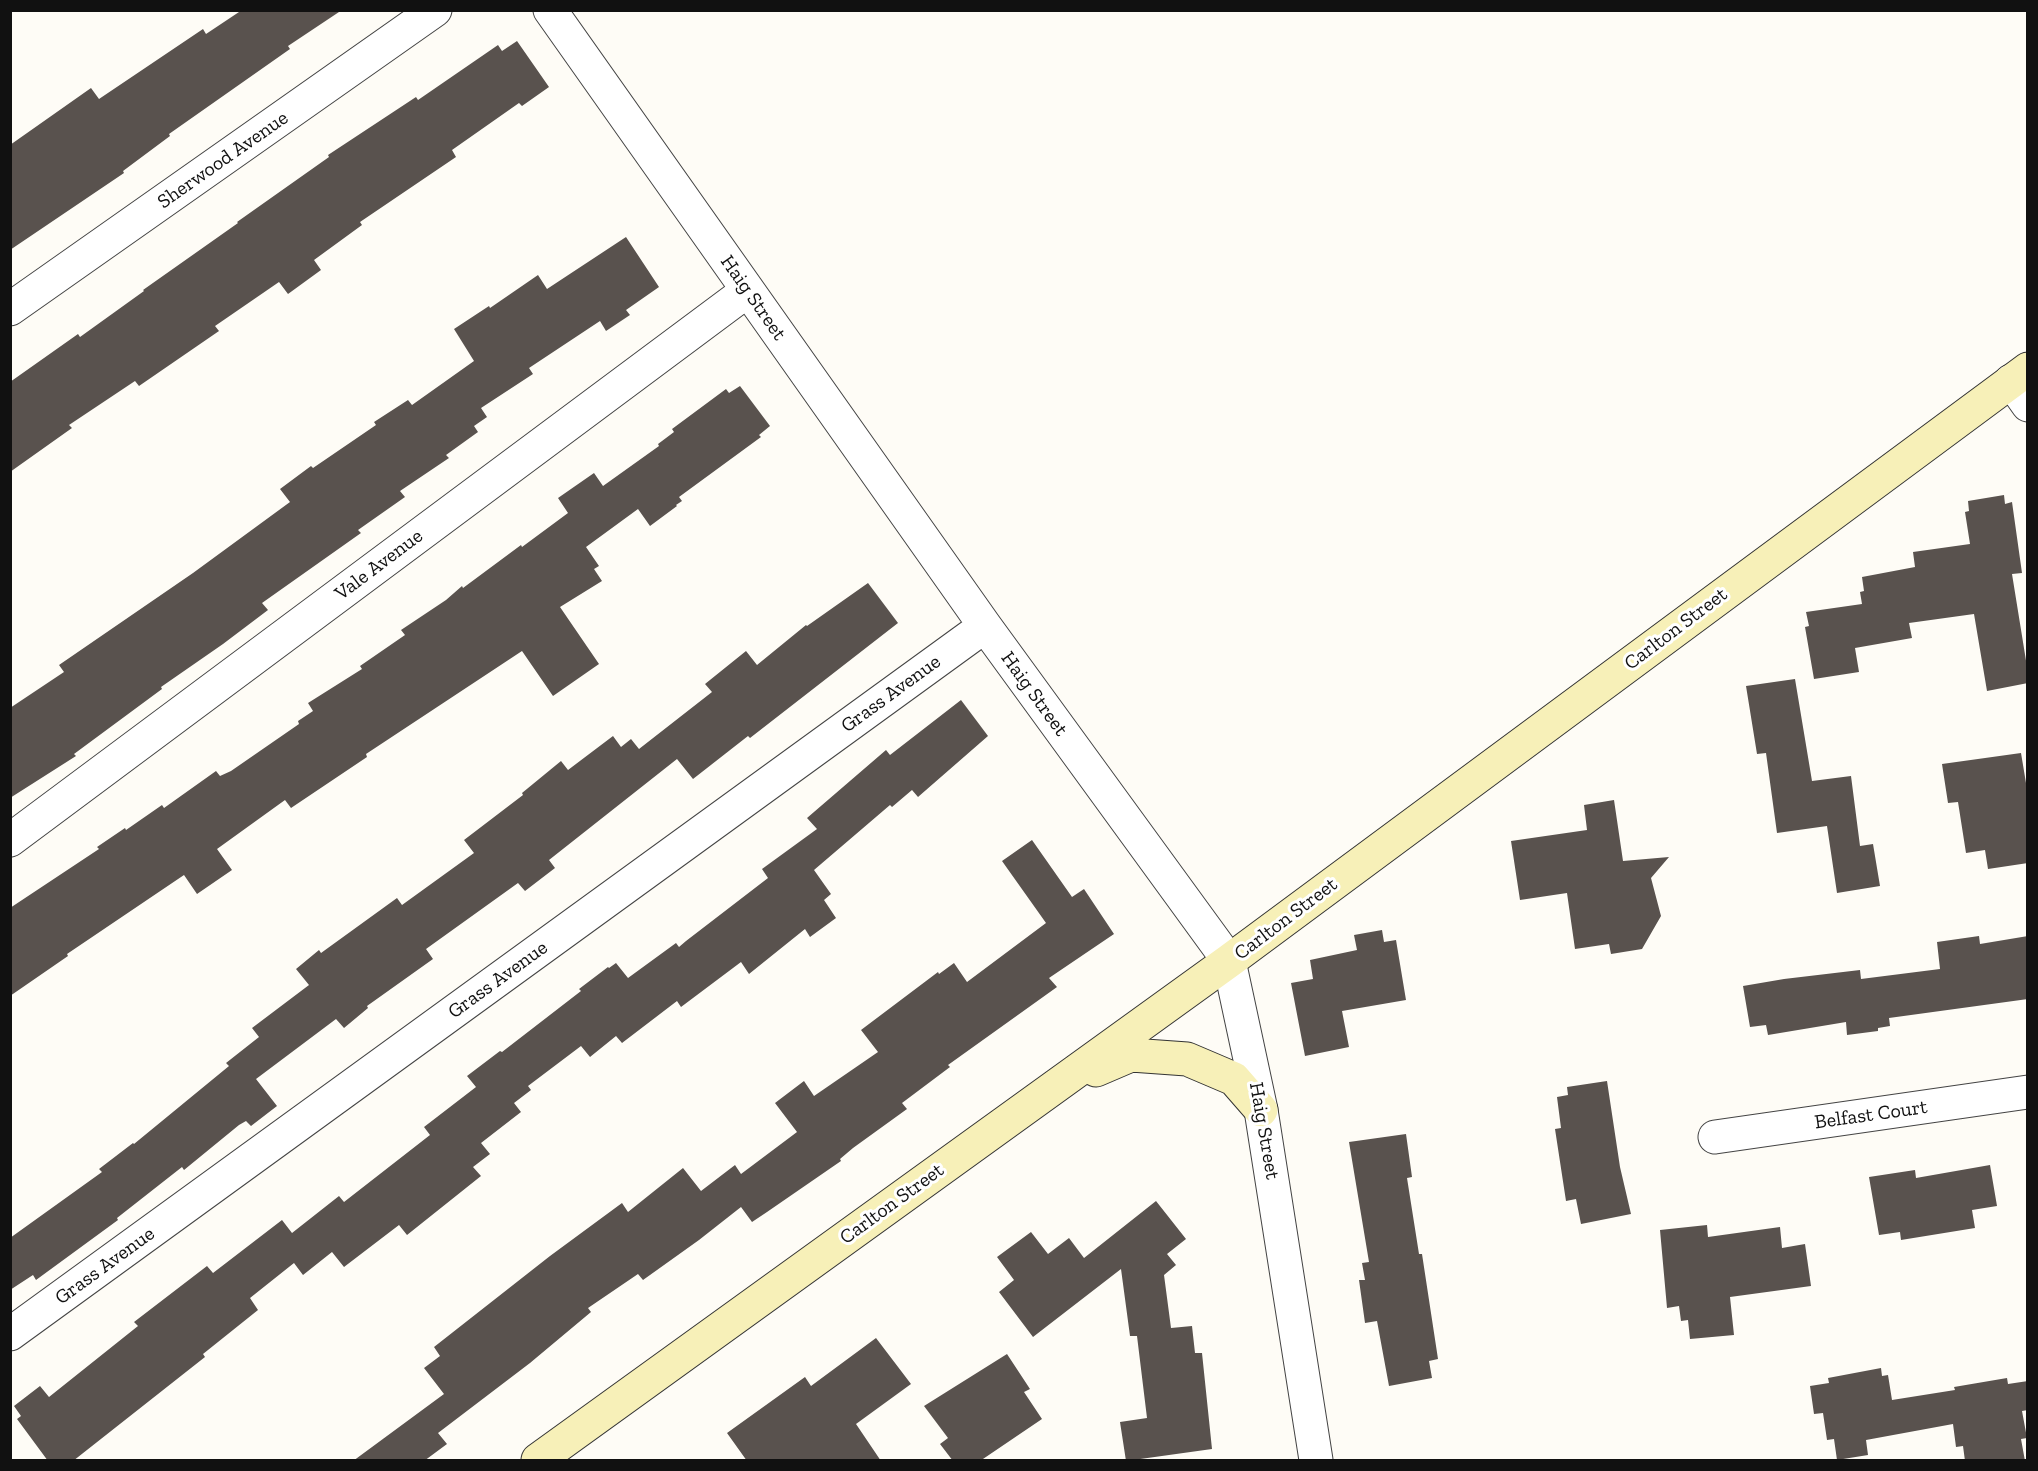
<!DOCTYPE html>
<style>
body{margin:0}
#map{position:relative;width:2038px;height:1471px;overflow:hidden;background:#fefcf6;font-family:"Zilla Slab",serif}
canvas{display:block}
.frame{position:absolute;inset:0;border:12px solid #111;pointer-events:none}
</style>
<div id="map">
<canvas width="2038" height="1471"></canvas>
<div class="frame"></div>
</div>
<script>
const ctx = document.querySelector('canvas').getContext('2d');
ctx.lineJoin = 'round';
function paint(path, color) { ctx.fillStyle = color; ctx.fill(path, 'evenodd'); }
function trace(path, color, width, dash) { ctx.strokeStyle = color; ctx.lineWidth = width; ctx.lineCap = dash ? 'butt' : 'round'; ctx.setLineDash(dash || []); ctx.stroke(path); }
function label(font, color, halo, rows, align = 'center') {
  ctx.font = font + ' "Zilla Slab",serif'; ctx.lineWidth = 6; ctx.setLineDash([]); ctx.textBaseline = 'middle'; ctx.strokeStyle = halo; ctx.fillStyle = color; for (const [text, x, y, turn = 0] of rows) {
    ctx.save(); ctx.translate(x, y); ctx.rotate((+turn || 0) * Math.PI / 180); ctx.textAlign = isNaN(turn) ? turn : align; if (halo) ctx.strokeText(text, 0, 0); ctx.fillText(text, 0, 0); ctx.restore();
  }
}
paint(new Path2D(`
 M 242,10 L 342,10 L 288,46 L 290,49 L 169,134 L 170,136 L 123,171 L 124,173 L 10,250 L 10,145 L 91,88 L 99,99 L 203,29 L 206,34 Z
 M 517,41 L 549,87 L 522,106 L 519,103 L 452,150 L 456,157 L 360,222 L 362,225 L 314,260 L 321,270 L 288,294 L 279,282 L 215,326 L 219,331 L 139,386 L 135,381 L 69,425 L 72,428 L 10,472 L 10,382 L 78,334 L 80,337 L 144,291 L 143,290 L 238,223 L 237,222 L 329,157 L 328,155 L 416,97 L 418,100 L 498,45 L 502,51 Z
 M 626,237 L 659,287 L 626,310 L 630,315 L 606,331 L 600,321 L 529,368 L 533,374 L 481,408 L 487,417 L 474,426 L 478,432 L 446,455 L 449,458 L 400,491 L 405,497 L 358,530 L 361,533 L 262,603 L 268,610 L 223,644 L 161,687 L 162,689 L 74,754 L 76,756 L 10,798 L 10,708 L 64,672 L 59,665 L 193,573 L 290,502 L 280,489 L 311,466 L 313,468 L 376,425 L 374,422 L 408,400 L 412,405 L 474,361 L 454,329 L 489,306 L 490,308 L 538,275 L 547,289 Z
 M 740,386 L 770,426 L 759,435 L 761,437 L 679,497 L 682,501 L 676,505 L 677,506 L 650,526 L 638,509 L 586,547 L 599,566 L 594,569 L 602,581 L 560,607 L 599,664 L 553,696 L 522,651 L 366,754 L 367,757 L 291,808 L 285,800 L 217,849 L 232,870 L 197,894 L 184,875 L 67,954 L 68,956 L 10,996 L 10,908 L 99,849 L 97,847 L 125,828 L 126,830 L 162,805 L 164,808 L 216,771 L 220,776 L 231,771 L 299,724 L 298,721 L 313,711 L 308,703 L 362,669 L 360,666 L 405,635 L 401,630 L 446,600 L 462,586 L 463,588 L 521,545 L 522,547 L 568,513 L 558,498 L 594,473 L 603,486 L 659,446 L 658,444 L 674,432 L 672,429 L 726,389 L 729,393 Z
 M 2004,495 L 2005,504 L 2012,502 L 2022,573 L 2012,574 L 2028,673 L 2028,683 L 1987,691 L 1974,614 L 1909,623 L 1912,638 L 1855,648 L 1859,672 L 1814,679 L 1805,627 L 1809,626 L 1806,612 L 1862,604 L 1860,592 L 1864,591 L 1862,577 L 1915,567 L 1913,552 L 1970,544 L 1965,512 L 1969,511 L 1968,501 Z
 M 868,583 L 898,623 L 750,738 L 748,736 L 693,779 L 677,759 L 549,860 L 555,868 L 525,891 L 518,883 L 426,949 L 433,959 L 367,1006 L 368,1008 L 344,1028 L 336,1019 L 256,1079 L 277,1106 L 251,1126 L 246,1121 L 239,1125 L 184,1170 L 182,1167 L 117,1218 L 118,1220 L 36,1280 L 33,1275 L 10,1290 L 10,1238 L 102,1172 L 99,1169 L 133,1143 L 134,1144 L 229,1066 L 226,1063 L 259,1037 L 252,1028 L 309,985 L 296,969 L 319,950 L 321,953 L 397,898 L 402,905 L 474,853 L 464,840 L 523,795 L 522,793 L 561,761 L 568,770 L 613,736 L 621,747 L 631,739 L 639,749 L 712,692 L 705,684 L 746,651 L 757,665 L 806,625 L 807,626 Z
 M 1795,679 L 1812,781 L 1851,776 L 1860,846 L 1873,844 L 1880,886 L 1837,893 L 1827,826 L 1777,833 L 1766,753 L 1757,754 L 1746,686 Z
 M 961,700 L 988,736 L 918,797 L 912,790 L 892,807 L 890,805 L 814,870 L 831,894 L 824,900 L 836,918 L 810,937 L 805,929 L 749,974 L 741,962 L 681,1007 L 677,1001 L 622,1043 L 616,1036 L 590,1057 L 581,1046 L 528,1086 L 531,1090 L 514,1103 L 521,1112 L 481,1143 L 490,1154 L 473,1167 L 481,1176 L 407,1235 L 399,1225 L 344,1267 L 332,1252 L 303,1275 L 294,1263 L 250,1298 L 258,1310 L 203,1354 L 205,1357 L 73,1461 L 48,1461 L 17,1419 L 21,1416 L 14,1406 L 40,1386 L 49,1397 L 138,1326 L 134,1322 L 207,1266 L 213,1273 L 282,1220 L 292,1233 L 339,1196 L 344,1202 L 430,1135 L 424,1127 L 476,1087 L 467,1076 L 500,1051 L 502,1052 L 581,991 L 579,989 L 608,967 L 609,968 L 616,963 L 628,978 L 676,943 L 679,947 L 686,941 L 768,878 L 762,869 L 817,829 L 807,818 L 886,750 L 890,755 Z
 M 2021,753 L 2028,795 L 2028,863 L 1988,869 L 1985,850 L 1966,853 L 1958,802 L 1948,803 L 1942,764 Z
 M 1614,800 L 1623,861 L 1669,857 L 1651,878 L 1661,916 L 1642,949 L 1611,954 L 1609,944 L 1575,949 L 1567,893 L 1520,900 L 1511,841 L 1587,830 L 1584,805 Z
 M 1032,840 L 1072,897 L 1084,889 L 1114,934 L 1049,978 L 1057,987 L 948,1065 L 950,1067 L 902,1103 L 907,1109 L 853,1148 L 840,1159 L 841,1161 L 767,1212 L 752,1222 L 741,1207 L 699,1240 L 643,1280 L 638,1274 L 588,1308 L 591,1312 L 530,1363 L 438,1433 L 447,1444 L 424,1461 L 353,1461 L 444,1394 L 424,1368 L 440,1356 L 434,1347 L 550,1256 L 622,1203 L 628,1212 L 683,1168 L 701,1191 L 735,1165 L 741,1174 L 797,1132 L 775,1103 L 804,1081 L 814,1096 L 878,1052 L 861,1030 L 938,972 L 939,974 L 954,963 L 967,982 L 1046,923 L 1002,861 Z
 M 1382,930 L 1384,942 L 1396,940 L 1406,1000 L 1342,1011 L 1349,1047 L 1305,1056 L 1291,983 L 1313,979 L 1310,960 L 1357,950 L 1354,935 Z
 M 1979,936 L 1980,944 L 2028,936 L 2028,999 L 1889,1018 L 1890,1026 L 1878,1028 L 1878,1031 L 1847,1035 L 1846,1022 L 1768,1035 L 1766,1025 L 1750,1027 L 1743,986 L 1784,979 L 1860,970 L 1861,979 L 1940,969 L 1937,942 Z
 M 1607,1081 L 1620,1167 L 1631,1214 L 1581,1224 L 1576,1199 L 1566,1201 L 1555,1129 L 1561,1128 L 1557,1097 L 1568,1095 L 1567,1087 Z
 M 1406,1134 L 1412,1177 L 1407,1178 L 1419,1254 L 1422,1254 L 1438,1359 L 1429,1361 L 1432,1378 L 1389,1386 L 1377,1321 L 1365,1323 L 1359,1280 L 1365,1280 L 1362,1263 L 1369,1262 L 1349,1142 Z
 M 1990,1165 L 1997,1206 L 1972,1210 L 1975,1228 L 1901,1240 L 1900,1232 L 1879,1235 L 1869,1177 L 1915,1170 L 1916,1178 Z
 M 1156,1201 L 1186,1239 L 1167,1254 L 1176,1265 L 1164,1275 L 1171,1328 L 1192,1326 L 1195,1353 L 1202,1353 L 1212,1449 L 1126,1461 L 1120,1422 L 1147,1418 L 1137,1336 L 1130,1336 L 1121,1269 L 1033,1337 L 999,1292 L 1014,1280 L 997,1257 L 1031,1232 L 1048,1254 L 1069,1238 L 1084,1258 Z
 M 1707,1225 L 1708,1237 L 1780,1227 L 1782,1248 L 1805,1244 L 1811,1286 L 1730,1297 L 1734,1335 L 1690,1339 L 1688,1320 L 1681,1321 L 1679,1306 L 1667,1308 L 1660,1230 Z
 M 876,1338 L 911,1384 L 856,1424 L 881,1461 L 747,1461 L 727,1433 L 805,1377 L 811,1386 Z
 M 1007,1354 L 1030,1389 L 1024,1392 L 1042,1419 L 980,1461 L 953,1461 L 940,1444 L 948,1438 L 924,1406 Z
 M 1881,1368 L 1882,1376 L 1888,1375 L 1892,1400 L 1955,1390 L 1954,1387 L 2007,1378 L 2008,1384 L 2028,1381 L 2028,1410 L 2022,1411 L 2027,1438 L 2021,1439 L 2025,1461 L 1965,1461 L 1963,1446 L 1956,1447 L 1953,1424 L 1866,1440 L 1868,1455 L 1837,1460 L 1834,1439 L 1827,1440 L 1823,1413 L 1814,1414 L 1810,1386 L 1829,1383 L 1828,1378 Z`), '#59524e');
const street = new Path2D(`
 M 550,10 L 985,626 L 1229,961 L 1261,1110 L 1316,1460
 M 10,309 L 435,10
 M 2011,381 L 2028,405
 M 10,840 L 747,291
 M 1715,1137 L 2028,1092
 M 10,1334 L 985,626`);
const secondary = new Path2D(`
 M 1096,1070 L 1131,1055 L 1187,1059 L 1234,1079 L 1261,1110
 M 538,1460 L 1229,961 L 2028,369`);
trace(street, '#444', 35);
trace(secondary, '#333', 35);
trace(street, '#fff', 33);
trace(secondary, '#f7f0b8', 33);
label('20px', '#111', '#fff', [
 ["Sherwood Avenue",223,160,-35],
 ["Haig Street",753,298,55],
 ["Vale Avenue",379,565,-37],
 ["Carlton Street",1676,629,-37],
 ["Grass Avenue",891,694,-36],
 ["Haig Street",1034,694,54],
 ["Carlton Street",1286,919,-37],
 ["Grass Avenue",498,980,-36],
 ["Belfast Court",1871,1115,-8],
 ["Haig Street",1264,1131,80],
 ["Carlton Street",892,1204,-36],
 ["Grass Avenue",105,1266,-36]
]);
</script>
